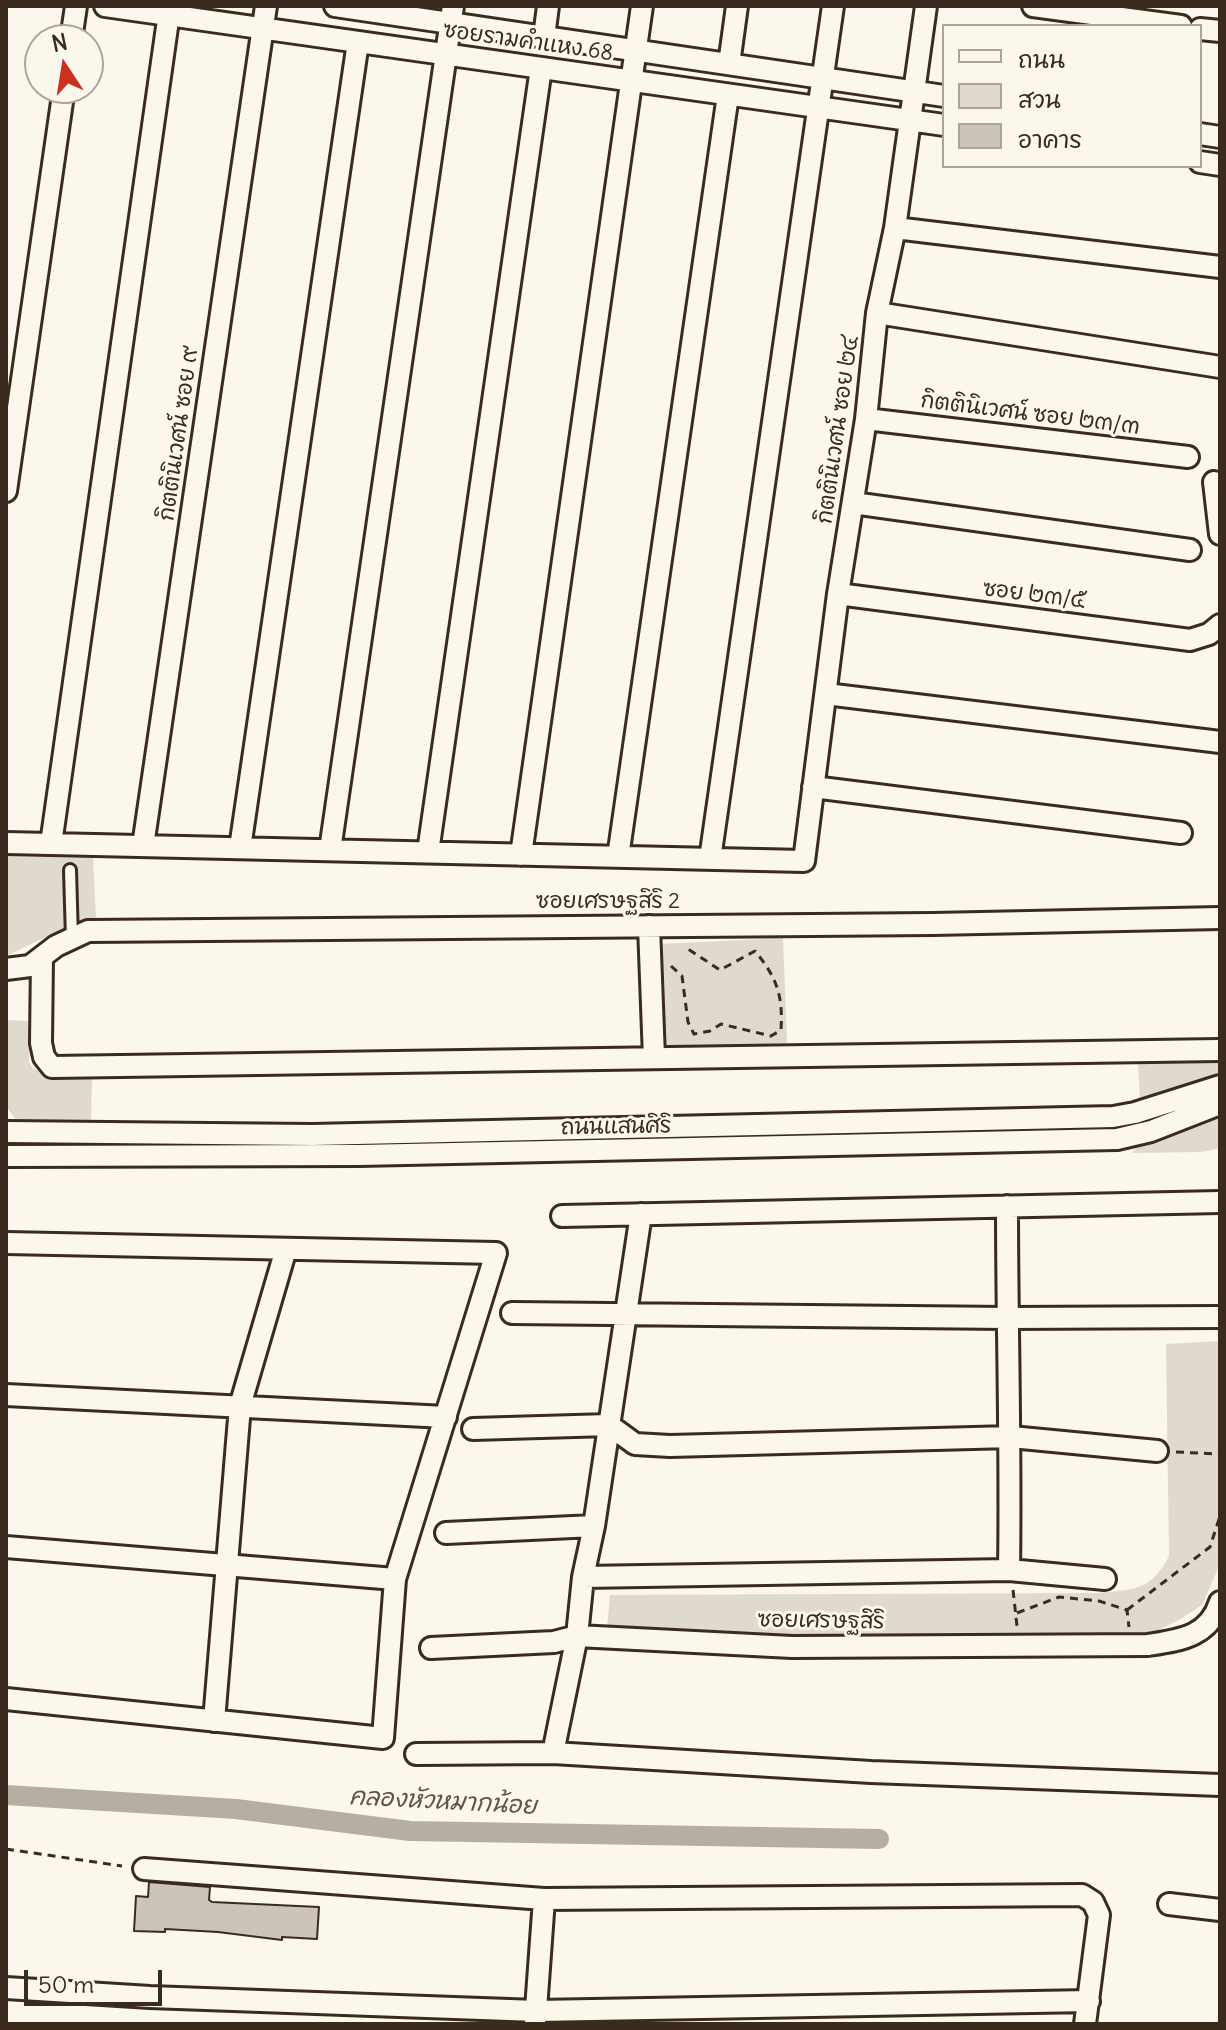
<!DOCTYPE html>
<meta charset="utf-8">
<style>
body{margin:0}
#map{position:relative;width:1226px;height:2030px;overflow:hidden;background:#fbf7ec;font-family:Delius,"Playpen Sans Thai",sans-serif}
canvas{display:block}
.frame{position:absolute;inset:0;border:8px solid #3b2a1e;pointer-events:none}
.legend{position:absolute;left:942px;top:24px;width:260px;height:144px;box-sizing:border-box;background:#fbf7ec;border:2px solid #aea59a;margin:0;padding:10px 14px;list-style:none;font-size:24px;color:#3b2a1e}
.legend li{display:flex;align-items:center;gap:16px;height:40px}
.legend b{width:40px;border:2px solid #aea59a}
.north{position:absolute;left:24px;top:24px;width:80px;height:80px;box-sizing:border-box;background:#fbf7ec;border:2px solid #aea59a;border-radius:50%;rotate:348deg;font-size:22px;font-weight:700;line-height:32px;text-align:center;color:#3b2a1e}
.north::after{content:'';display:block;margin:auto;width:28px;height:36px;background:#c8321e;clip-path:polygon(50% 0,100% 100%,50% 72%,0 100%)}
.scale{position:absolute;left:24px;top:1970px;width:138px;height:36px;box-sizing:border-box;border:4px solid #3b2a1e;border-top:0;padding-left:10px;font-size:24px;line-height:28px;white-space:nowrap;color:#3b2a1e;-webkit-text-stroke:6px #fbf7ec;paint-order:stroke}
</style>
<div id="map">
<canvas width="1226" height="2030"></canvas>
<div class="frame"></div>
<ul class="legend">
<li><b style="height:10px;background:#fbf7ec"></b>ถนน</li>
<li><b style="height:22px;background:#dfd9ce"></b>สวน</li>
<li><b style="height:22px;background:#ccc4b9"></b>อาคาร</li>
</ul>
<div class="north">N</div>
<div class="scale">50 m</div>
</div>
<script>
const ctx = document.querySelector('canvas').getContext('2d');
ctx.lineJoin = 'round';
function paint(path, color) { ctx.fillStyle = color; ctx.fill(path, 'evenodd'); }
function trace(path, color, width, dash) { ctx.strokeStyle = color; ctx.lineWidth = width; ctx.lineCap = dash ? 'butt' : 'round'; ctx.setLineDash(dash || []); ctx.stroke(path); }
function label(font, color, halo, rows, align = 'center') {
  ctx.font = font + ' Delius,"Playpen Sans Thai",sans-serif'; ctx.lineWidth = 6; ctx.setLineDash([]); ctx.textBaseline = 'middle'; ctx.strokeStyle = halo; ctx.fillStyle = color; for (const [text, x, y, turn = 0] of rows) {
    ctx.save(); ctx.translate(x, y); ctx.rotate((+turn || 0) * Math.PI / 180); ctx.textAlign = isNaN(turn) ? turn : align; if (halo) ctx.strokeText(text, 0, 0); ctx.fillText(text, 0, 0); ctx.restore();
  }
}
paint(new Path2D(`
 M 6,856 L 93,858 L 96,917 L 52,934 L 6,956 Z
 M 783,938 L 787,1043 L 664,1048 L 660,944 Z
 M 6,1020 L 29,1021 L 29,1062 L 33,1069 L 92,1077 L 91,1123 L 18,1123 L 6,1106 Z
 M 1220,1056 L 1220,1075 L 1140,1101 L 1138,1063 Z
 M 1220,1115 L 1220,1148 L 1201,1152 L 1132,1153 L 1141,1142 Z
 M 1220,1341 L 1220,1561 L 1217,1571 L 1202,1605 L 1179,1620 L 1144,1637 L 606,1639 L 610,1595 L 1099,1593 C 1135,1589 1151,1591 1169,1556 L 1166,1344 Z`), '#dfd9ce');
trace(new Path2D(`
 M 6,1795 L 236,1809 L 410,1831 L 879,1839`), '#b6aea2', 20);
const building = new Path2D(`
 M 149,1882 L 210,1887 L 209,1900 L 212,1902 L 319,1907 L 317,1939 L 282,1937 L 282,1940 L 218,1932 L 165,1929 L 165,1932 L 134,1931 L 136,1896 L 148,1897 Z`);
paint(building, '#ccc4b9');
trace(building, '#3b2a1e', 2);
const service = new Path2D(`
 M 70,870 L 72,939`);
const minor = new Path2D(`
 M 105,6 L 944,125
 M 335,6 L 944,96
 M 1033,6 L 1181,26
 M 1200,29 L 1220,31
 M 544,37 L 548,6
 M 71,40 L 76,6
 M 729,64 L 737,6
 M 1200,134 L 1220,137
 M 1200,162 L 1220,165
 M 895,228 L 1220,267
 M 877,313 L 1220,367
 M 866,419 L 1188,457
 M 1214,482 L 1220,534
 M 6,491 L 64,88
 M 853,503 L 1190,550
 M 838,594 L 1190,640 L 1209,634 L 1220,625
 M 826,694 L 1220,742
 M 813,787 L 1181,833
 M 6,843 L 804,861 L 838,594 L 866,419 L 877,313 L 895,228 L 926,6
 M 51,844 L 170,6
 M 143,846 L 266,6
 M 240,848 L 358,42
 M 330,850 L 453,6
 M 428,852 L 541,68
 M 521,855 L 642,6
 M 618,857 L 728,95
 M 710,859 L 833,6
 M 649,926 L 654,1058
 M 42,957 L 41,1043 L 44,1057 L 52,1067 L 1220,1050
 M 6,969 L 30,966 L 56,946 L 88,931 L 933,924 L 1220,918
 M 6,1132 L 312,1135 L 1113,1117 L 1135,1113 L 1220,1086
 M 6,1156 L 359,1155 L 1117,1139 L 1151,1131 L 1220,1104
 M 1007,1206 C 1007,1328 1011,1449 1009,1570
 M 562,1216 L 1220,1202
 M 6,1243 L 496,1253 L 395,1579 L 383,1738 L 6,1699
 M 512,1313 L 1007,1318 L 1220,1317
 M 6,1395 L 446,1417
 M 473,1429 L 609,1425 L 635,1444 L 670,1446 L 1011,1437 L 1157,1451
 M 446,1533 L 594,1526
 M 6,1547 L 395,1579
 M 583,1577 L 1009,1570 L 1105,1579
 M 431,1648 L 554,1642 L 577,1636 L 792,1647 L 1148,1645 C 1180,1640 1209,1637 1220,1602
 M 214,1721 L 240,1406 L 286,1249
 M 553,1753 L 577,1636 L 583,1577 L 594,1526 L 641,1214
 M 416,1754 L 553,1753 L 871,1772 L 1220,1785
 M 144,1869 L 544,1899 L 1082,1895 L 1093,1902 L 1099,1915 L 1085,2024
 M 1169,1904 L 1220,1910
 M 6,1988 L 150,1997 L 537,2011 L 1089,2001
 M 535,2023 L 544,1899`);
trace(service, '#3b2a1e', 16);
trace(minor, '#3b2a1e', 26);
trace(new Path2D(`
 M 671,966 L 682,976 L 688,1022 L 694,1034 L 710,1031 L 721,1024 L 771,1036 L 781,1030 C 783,995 777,978 755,951 L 720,970 L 685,947
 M 1176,1452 L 1220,1454
 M 1013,1590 L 1017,1626
 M 1127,1610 L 1210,1547 L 1220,1516
 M 1017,1613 L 1059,1597 L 1099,1601 L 1127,1610 L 1129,1627
 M 6,1849 L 122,1866`), '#3b2a1e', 3, [8, 6]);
trace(service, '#fbf7ec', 10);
trace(minor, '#fbf7ec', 20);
label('22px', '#3b2a1e', '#fbf7ec', [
 ["ซอยรามคำแหง 68",528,42,8],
 ["กิตตินิเวศน์ ซอย ๒๓/๓",1030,414,7],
 ["กิตตินิเวศน์ ซอย ๒๔",838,430,-82],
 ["กิตตินิเวศน์ ซอย ๙",179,434,-82],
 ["ซอย ๒๓/๕",1034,595,7],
 ["ซอยเศรษฐสิริ 2",608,902],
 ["ถนนแสนศิริ",616,1127,-1],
 ["ซอยเศรษฐสิริ",821,1621,1]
]);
label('italic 24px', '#605246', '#fbf7ec', [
 ["คลองหัวหมากน้อย",443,1802,3]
]);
</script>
